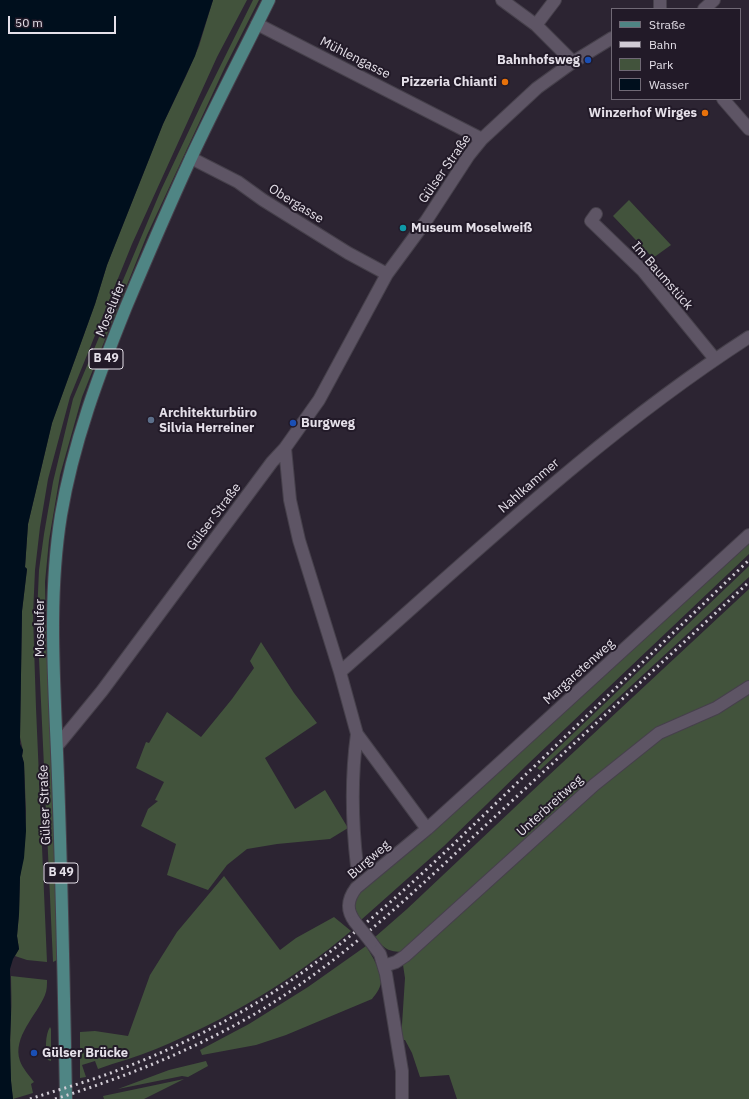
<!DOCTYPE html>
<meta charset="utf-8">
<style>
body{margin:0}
#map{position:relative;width:749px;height:1099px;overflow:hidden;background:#2c2432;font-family:"IBM Plex Sans",sans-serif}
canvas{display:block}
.legend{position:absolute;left:611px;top:8px;width:130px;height:92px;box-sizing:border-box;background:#221a28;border:1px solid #706975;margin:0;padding:5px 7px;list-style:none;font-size:12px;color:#e5e0e9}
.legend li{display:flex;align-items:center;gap:8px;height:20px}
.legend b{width:20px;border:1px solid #706975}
.scale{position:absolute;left:8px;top:16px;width:108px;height:18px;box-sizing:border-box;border:2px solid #e5e0e9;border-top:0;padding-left:5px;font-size:12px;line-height:14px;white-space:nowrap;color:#e5e0e9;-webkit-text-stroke:3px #221a28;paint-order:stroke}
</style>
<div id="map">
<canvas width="749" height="1099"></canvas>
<ul class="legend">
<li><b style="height:5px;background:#4f8584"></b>Straße</li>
<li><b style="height:5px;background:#d1ccd5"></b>Bahn</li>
<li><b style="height:11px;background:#42533c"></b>Park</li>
<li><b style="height:11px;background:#000f1d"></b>Wasser</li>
</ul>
<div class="scale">50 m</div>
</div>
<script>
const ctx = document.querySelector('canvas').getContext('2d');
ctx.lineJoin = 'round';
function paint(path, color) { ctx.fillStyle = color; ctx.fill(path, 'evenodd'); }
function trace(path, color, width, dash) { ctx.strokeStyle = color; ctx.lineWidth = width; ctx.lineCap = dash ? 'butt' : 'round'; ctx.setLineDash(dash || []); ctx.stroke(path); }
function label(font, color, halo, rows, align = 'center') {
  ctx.font = font + ' "IBM Plex Sans",sans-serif'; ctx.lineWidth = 4; ctx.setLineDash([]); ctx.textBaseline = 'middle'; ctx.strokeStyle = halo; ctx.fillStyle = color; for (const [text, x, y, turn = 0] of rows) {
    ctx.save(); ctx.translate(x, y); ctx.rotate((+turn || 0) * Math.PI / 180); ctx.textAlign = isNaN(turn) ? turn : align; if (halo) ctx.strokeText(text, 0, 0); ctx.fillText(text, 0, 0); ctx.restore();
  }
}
paint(new Path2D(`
 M 213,0 L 247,0 L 217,57 L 132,244 L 70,397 L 48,479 L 40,527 L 35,570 L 33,615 L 36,708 L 47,962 L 27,960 L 15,956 L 19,949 L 17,936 L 19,914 L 20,877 L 25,841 L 26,811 L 24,763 L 22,756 L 23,751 L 20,737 L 22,611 L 27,569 L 25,567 L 28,524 L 52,423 L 95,304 L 107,265 L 163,124 L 186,76 L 199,46 Z
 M 253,0 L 259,0 L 225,67 L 147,235 L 82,397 L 60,475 L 49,540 L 45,582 L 46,637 L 57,887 L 57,960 L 53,962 L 37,615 L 39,570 L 44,534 L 53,482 L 73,399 L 161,190 L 202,103 Z
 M 629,200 L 671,245 L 653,258 L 613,216 Z
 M 749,543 L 749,554 L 529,763 L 444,846 L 361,920 C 353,910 351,904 359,892 L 399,860 Z
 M 749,566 L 749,577 L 540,770 L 537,768 Z
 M 749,589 L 749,1099 L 457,1099 L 449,1075 L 420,1077 L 412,1053 L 405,1040 L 401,1040 L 405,978 L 401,952 C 386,951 384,948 375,937 L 407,909 L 547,777 Z
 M 261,642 L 294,693 L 317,723 L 265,758 L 295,809 L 325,790 L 348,828 L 330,839 L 277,844 L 247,849 L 227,865 L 208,890 L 167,875 L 176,844 L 141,826 L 148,809 L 158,801 L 155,800 L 164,782 L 136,768 L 146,742 L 149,743 L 167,712 L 201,737 L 232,699 L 254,668 L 250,661 Z
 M 224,876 L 280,950 L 296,938 L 334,917 L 351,931 C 293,980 226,1020 156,1049 C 137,1057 117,1062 98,1069 L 95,1061 L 82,1065 L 86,1077 L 80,1078 L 80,1032 L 95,1031 L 128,1036 L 150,975 L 177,932 Z
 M 366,946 C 372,956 381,970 381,982 C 380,989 376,994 372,999 L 286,1035 L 256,1045 L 202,1055 L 200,1050 L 249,1024 L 308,987 Z
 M 11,976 L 47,980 C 47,985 47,990 45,995 C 37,1015 12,1037 20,1061 C 23,1069 29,1075 34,1082 L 31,1084 L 33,1093 L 13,1099 C 9,1071 10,1044 11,1016 C 12,1003 11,989 11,976 Z
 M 50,1027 L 51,1029 L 51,1061 L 48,1060 C 45,1051 45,1035 50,1027 Z
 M 206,1061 L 208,1066 L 188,1077 L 182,1076 L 118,1089 L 169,1070 Z
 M 184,1079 L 144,1099 L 104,1099 L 103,1096 Z`), '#42533c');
paint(new Path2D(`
 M 0,0 L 213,0 L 195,56 L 163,124 L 107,265 L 95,304 L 52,423 L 28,524 L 25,567 L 27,569 L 22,611 L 20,737 L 20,744 L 23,750 L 22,756 L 24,763 L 26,831 L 24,858 L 20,877 L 19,914 L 17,936 L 19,949 L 13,959 L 10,969 L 11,1015 L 10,1040 L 11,1081 L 13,1099 L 0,1099 Z`), '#000f1d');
const street = new Path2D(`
 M 502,0 L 536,25 L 573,62
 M 660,9 L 660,0
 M 704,9 L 714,0
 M 257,24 L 482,139
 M 536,25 L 555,0
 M 723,99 L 749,129
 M 191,158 L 238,182 L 263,200 L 348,253 L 387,274
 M 596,214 L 591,221 L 643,271 L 715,359
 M 285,448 L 290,500 L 299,540 L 340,672 L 357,734 L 427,829
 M 340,672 C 472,556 600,433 749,337
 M 357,734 C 351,777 352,823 357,866
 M 57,746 L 102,691 L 272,462 L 285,448 L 319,400 L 387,274 L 426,221 L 469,155 L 482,139 L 537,88 L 573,62 L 612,38
 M 355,922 C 346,910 347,900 356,888 L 427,829 L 503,760 L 749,535
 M 371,942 L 380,954 L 386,974 L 402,1071 L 402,1099
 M 384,966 L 396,962 L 405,956 L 594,785 L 659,733 L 716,708 L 749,687`);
const primary = new Path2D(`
 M 66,1099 C 64,992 62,885 58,778 C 55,690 47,602 61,515 C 73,443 99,374 126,307 C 147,257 168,208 190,160 C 215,106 243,53 269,0`);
trace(street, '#46404b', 14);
trace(primary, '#46404b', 14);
trace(street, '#5e5565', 12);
trace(primary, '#4f8584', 12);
trace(new Path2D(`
 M 30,1099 C 60,1089 91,1081 121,1069 C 166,1052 211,1030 253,1005 C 352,945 435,862 518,782 C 595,708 672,634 749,560
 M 55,1099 C 125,1077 189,1052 253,1015 C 346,960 422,884 500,812 C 583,735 666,659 749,582`), '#d1ccd5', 3, [2, 4]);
const streetBridge = new Path2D(`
 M 355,922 L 371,942`);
trace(streetBridge, '#46404b', 14, []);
trace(streetBridge, '#5e5565', 12);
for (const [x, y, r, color] of [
 [588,60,4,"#1a4fb4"],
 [505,82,4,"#e8710a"],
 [705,113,4,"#e8710a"],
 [403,228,4,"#0f9aa8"],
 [151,420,4,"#5c6f8a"],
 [293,423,4,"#1a4fb4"],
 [34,1053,4,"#1a4fb4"]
]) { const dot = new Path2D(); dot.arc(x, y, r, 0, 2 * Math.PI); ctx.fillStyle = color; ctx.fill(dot); trace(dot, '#221a28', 1.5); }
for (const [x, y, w] of [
 [106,359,34],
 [61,873,34]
]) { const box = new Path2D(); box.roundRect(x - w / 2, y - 10, w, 20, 3); ctx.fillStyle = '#221a28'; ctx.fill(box); trace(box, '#e5e0e9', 1); }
label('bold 12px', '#e5e0e9', null, [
 ["B 49",106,359],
 ["B 49",61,873]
]);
label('13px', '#e5e0e9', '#221a28', [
 ["Mühlengasse",355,58,27],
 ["Gülser Straße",445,169,-55],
 ["Obergasse",296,204,32],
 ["Im Baumstück",662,276,49],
 ["Moselufer",111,309,-68],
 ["Nahlkammer",529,486,-41],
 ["Gülser Straße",214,517,-53],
 ["Moselufer",40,628,-90],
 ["Margaretenweg",579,672,-42],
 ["Gülser Straße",45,805,-92],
 ["Unterbreitweg",550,806,-42],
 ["Burgweg",369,860,-41]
]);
label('bold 13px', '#e5e0e9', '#221a28', [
 ["Bahnhofsweg",580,60,"right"],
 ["Pizzeria Chianti",497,82,"right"],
 ["Winzerhof Wirges",697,113,"right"],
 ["Museum Moselweiß",411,228],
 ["Architekturbüro",159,413],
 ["Silvia Herreiner",159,428],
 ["Burgweg",301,423],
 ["Gülser Brücke",42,1053]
], 'left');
</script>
